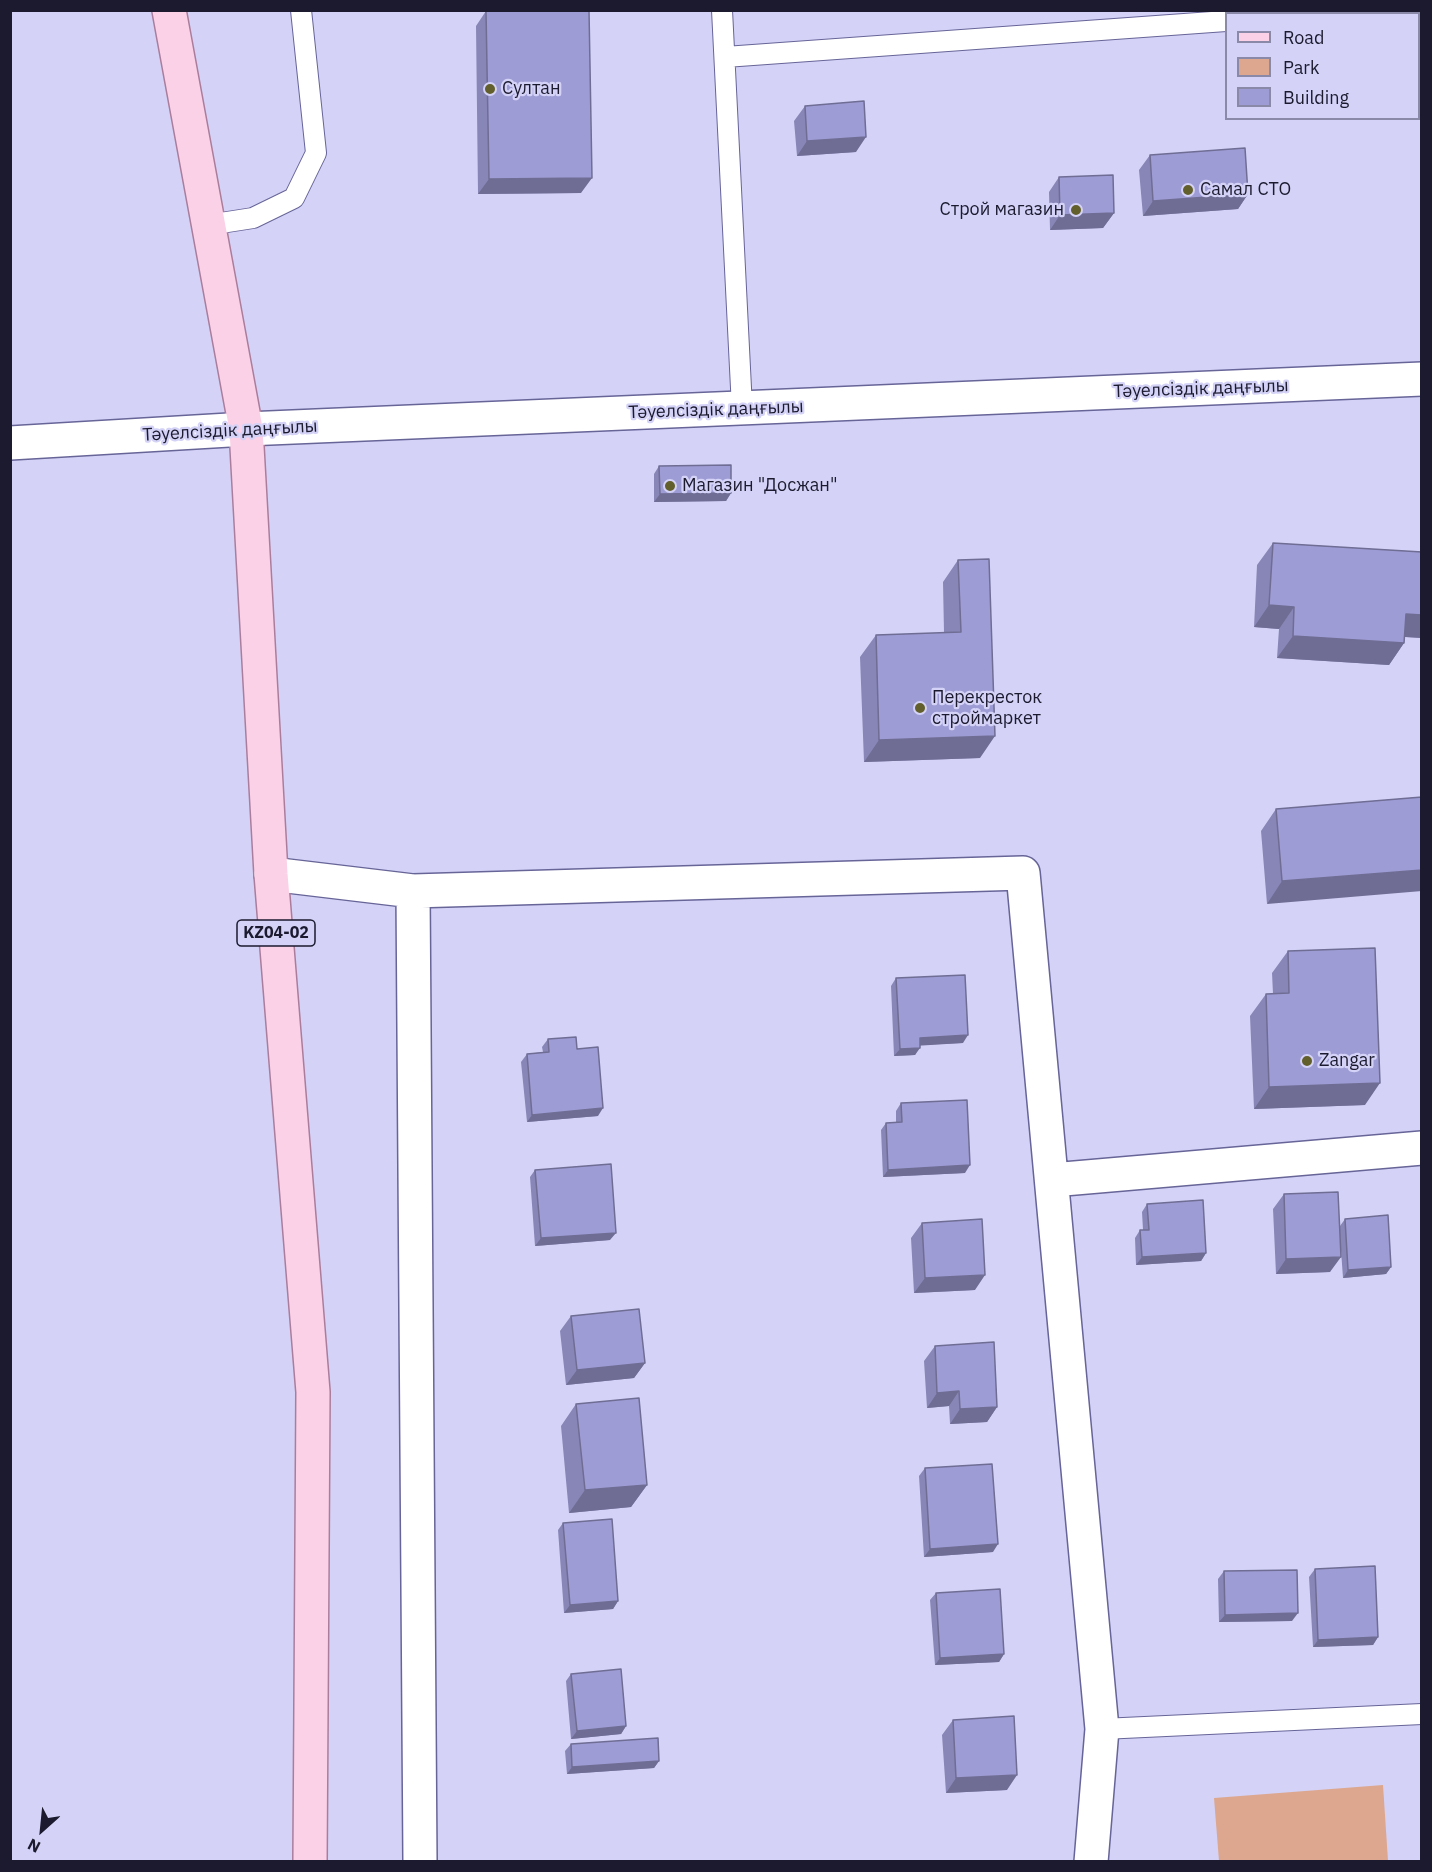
<!DOCTYPE html>
<meta charset="utf-8">
<style>
body{margin:0}
#map{position:relative;width:1432px;height:1872px;overflow:hidden;background:#d4d3f7;font-family:"IBM Plex Sans",sans-serif}
canvas{display:block}
.frame{position:absolute;inset:0;border:12px solid #1b1a2f;pointer-events:none}
.legend{position:absolute;left:1225px;top:12px;width:195px;height:108px;box-sizing:border-box;background:#d4d3f7;border:2px solid #8a89a7;margin:0;padding:8px 10px;list-style:none;font-size:18px;color:#1b1a2f}
.legend li{display:flex;align-items:center;gap:12px;height:30px}
.legend b{width:30px;border:2px solid #8a89a7}
.north{position:absolute;left:12px;top:1800px;width:60px;height:60px;-webkit-text-stroke:4px #d4d3f7;paint-order:stroke;rotate:207deg;font-size:16px;font-weight:700;line-height:24px;text-align:center;color:#1b1a2f}
.north::after{content:'';display:block;margin:auto;width:21px;height:27px;background:#1b1a2f;clip-path:polygon(50% 0,100% 100%,50% 72%,0 100%)}
</style>
<div id="map">
<canvas width="1432" height="1872"></canvas>
<div class="frame"></div>
<ul class="legend">
<li><b style="height:8px;background:#fbd1e7"></b>Road</li>
<li><b style="height:16px;background:#dca78e"></b>Park</li>
<li><b style="height:16px;background:#9e9cd4"></b>Building</li>
</ul>
<div class="north">N</div>
</div>
<script>
const ctx = document.querySelector('canvas').getContext('2d');
ctx.lineJoin = 'round';
function paint(path, color) { ctx.fillStyle = color; ctx.fill(path, 'evenodd'); }
function trace(path, color, width, dash) { ctx.strokeStyle = color; ctx.lineWidth = width; ctx.lineCap = dash ? 'butt' : 'round'; ctx.setLineDash(dash || []); ctx.stroke(path); }
function label(font, color, halo, rows, align = 'center') {
  ctx.font = font + ' "IBM Plex Sans",sans-serif'; ctx.lineWidth = 4.5; ctx.setLineDash([]); ctx.textBaseline = 'middle'; ctx.strokeStyle = halo; ctx.fillStyle = color; for (const [text, x, y, turn = 0] of rows) {
    ctx.save(); ctx.translate(x, y); ctx.rotate((+turn || 0) * Math.PI / 180); ctx.textAlign = isNaN(turn) ? turn : align; if (halo) ctx.strokeText(text, 0, 0); ctx.fillText(text, 0, 0); ctx.restore();
  }
}
paint(new Path2D(`
 M 1383,1785 L 1388,1861 L 1219,1861 L 1214,1798 Z`), '#dca78e');
const service = new Path2D(`
 M 722,10 L 742,408
 M 725,57 L 1226,21
 M 208,225 L 253,218 L 294,198 L 316,153 L 301,10
 M 1102,1729 L 1422,1714`);
const minor = new Path2D(`
 M 271,874 L 413,891
 M 1052,1180 L 1422,1148
 M 420,1862 L 413,891 L 1023,873 L 1102,1729 L 1091,1862`);
const tertiary = new Path2D(`
 M 10,443 L 246,429 L 1422,379`);
const primary = new Path2D(`
 M 169,10 L 246,429 L 271,874 L 313,1392 L 310,1862`);
trace(service, '#676498', 22);
trace(minor, '#676498', 36);
trace(tertiary, '#676498', 36);
trace(primary, '#ab7d9c', 36);
trace(service, '#fff', 20);
trace(minor, '#fff', 33);
trace(tertiary, '#fff', 33);
trace(primary, '#fbd1e7', 33);
paint(new Path2D(`
 M 486,11 L 581,193 L 478,194 L 476,26 Z
 M 805,106 L 856,152 L 797,156 L 794,121 Z
 M 1150,155 L 1248,194 L 1238,209 L 1143,216 L 1139,170 Z
 M 1059,177 L 1114,213 L 1103,228 L 1050,230 L 1049,192 Z
 M 659,466 L 731,493 L 726,501 L 654,502 L 654,474 Z
 M 1273,543 L 1422,552 L 1422,638 L 1405,637 L 1404,643 L 1389,665 L 1277,658 L 1279,629 L 1254,627 L 1257,565 Z
 M 958,560 L 980,758 L 864,762 L 860,657 L 876,635 L 944,633 L 943,582 Z
 M 1422,797 L 1267,904 L 1261,831 L 1276,809 Z
 M 1288,951 L 1365,1105 L 1254,1109 L 1250,1016 L 1266,994 L 1273,994 L 1272,973 Z
 M 896,978 L 963,1043 L 920,1045 L 915,1055 L 894,1056 L 891,986 Z
 M 548,1039 L 577,1049 L 598,1116 L 527,1122 L 521,1062 L 527,1054 L 543,1052 L 542,1047 Z
 M 901,1103 L 965,1173 L 883,1177 L 881,1130 L 886,1123 L 896,1123 L 896,1111 Z
 M 535,1170 L 610,1240 L 535,1246 L 530,1177 Z
 M 1284,1194 L 1340,1226 L 1345,1219 L 1391,1267 L 1386,1274 L 1343,1278 L 1340,1236 L 1330,1272 L 1276,1274 L 1273,1209 Z
 M 1147,1204 L 1206,1253 L 1201,1261 L 1136,1265 L 1135,1238 L 1140,1230 L 1143,1230 L 1142,1212 Z
 M 922,1223 L 975,1290 L 914,1293 L 911,1238 Z
 M 571,1316 L 645,1363 L 634,1378 L 566,1385 L 560,1331 Z
 M 935,1346 L 997,1407 L 987,1422 L 950,1424 L 949,1406 L 927,1408 L 924,1361 Z
 M 576,1404 L 647,1485 L 631,1507 L 569,1513 L 561,1426 Z
 M 925,1468 L 993,1552 L 924,1557 L 919,1476 Z
 M 563,1523 L 618,1601 L 613,1609 L 564,1613 L 558,1530 Z
 M 1315,1569 L 1378,1637 L 1373,1645 L 1313,1647 L 1309,1577 Z
 M 1224,1571 L 1292,1621 L 1219,1622 L 1218,1579 Z
 M 936,1593 L 1004,1654 L 999,1662 L 935,1665 L 930,1600 Z
 M 571,1674 L 626,1726 L 621,1734 L 571,1739 L 566,1681 Z
 M 953,1720 L 1007,1790 L 946,1793 L 942,1735 Z
 M 571,1744 L 659,1761 L 654,1768 L 567,1774 L 565,1751 Z`), '#8886b6');
paint(new Path2D(`
 M 866,137 L 856,152 L 797,156 L 807,141 Z
 M 592,178 L 581,193 L 478,194 L 489,179 Z
 M 1248,194 L 1238,209 L 1143,216 L 1153,201 Z
 M 1114,213 L 1103,228 L 1050,230 L 1060,215 Z
 M 731,493 L 726,501 L 654,502 L 660,494 Z
 M 1269,605 L 1294,607 L 1279,629 L 1254,627 Z
 M 1406,614 L 1422,615 L 1422,638 L 1390,636 Z
 M 1293,636 L 1404,643 L 1389,665 L 1277,658 Z
 M 995,736 L 980,758 L 864,762 L 879,740 Z
 M 1422,870 L 1422,891 L 1267,904 L 1282,881 Z
 M 968,1035 L 963,1043 L 914,1046 L 920,1038 Z
 M 920,1048 L 915,1055 L 894,1056 L 900,1049 Z
 M 1380,1083 L 1365,1105 L 1254,1109 L 1269,1087 Z
 M 603,1108 L 598,1116 L 527,1122 L 532,1115 Z
 M 970,1165 L 965,1173 L 883,1177 L 888,1170 Z
 M 616,1233 L 610,1240 L 535,1246 L 541,1238 Z
 M 1206,1253 L 1201,1261 L 1136,1265 L 1142,1257 Z
 M 1341,1257 L 1330,1272 L 1276,1274 L 1286,1259 Z
 M 1391,1267 L 1386,1274 L 1343,1278 L 1348,1270 Z
 M 985,1275 L 975,1290 L 914,1293 L 925,1278 Z
 M 645,1363 L 634,1378 L 566,1385 L 577,1370 Z
 M 959,1391 L 949,1406 L 927,1408 L 937,1393 Z
 M 997,1407 L 987,1422 L 950,1424 L 960,1409 Z
 M 647,1485 L 631,1507 L 569,1513 L 585,1490 Z
 M 998,1544 L 993,1552 L 924,1557 L 930,1549 Z
 M 618,1601 L 613,1609 L 564,1613 L 570,1605 Z
 M 1298,1613 L 1292,1621 L 1219,1622 L 1225,1615 Z
 M 1378,1637 L 1373,1645 L 1313,1647 L 1318,1640 Z
 M 1004,1654 L 999,1662 L 935,1665 L 940,1658 Z
 M 626,1726 L 621,1734 L 571,1739 L 577,1731 Z
 M 659,1761 L 654,1768 L 567,1774 L 572,1767 Z
 M 1017,1775 L 1007,1790 L 946,1793 L 956,1778 Z`), '#6f6d94');
const building = new Path2D(`
 M 589,10 L 592,178 L 489,179 L 486,11 Z
 M 864,101 L 866,137 L 807,141 L 805,106 Z
 M 1245,148 L 1248,194 L 1153,201 L 1150,155 Z
 M 1113,175 L 1114,213 L 1060,215 L 1059,177 Z
 M 731,465 L 731,493 L 660,494 L 659,466 Z
 M 1273,543 L 1422,552 L 1422,615 L 1406,614 L 1404,643 L 1293,636 L 1294,607 L 1269,605 Z
 M 989,559 L 995,736 L 879,740 L 876,635 L 961,632 L 958,560 Z
 M 1422,797 L 1422,870 L 1282,881 L 1276,809 Z
 M 1375,948 L 1380,1083 L 1269,1087 L 1266,994 L 1289,993 L 1288,951 Z
 M 965,975 L 968,1035 L 920,1038 L 920,1048 L 900,1049 L 896,978 Z
 M 576,1037 L 577,1049 L 598,1047 L 603,1108 L 532,1115 L 527,1054 L 549,1052 L 548,1039 Z
 M 967,1100 L 970,1165 L 888,1170 L 886,1123 L 902,1122 L 901,1103 Z
 M 611,1164 L 616,1233 L 541,1238 L 535,1170 Z
 M 1338,1192 L 1341,1257 L 1286,1259 L 1284,1194 Z
 M 1203,1200 L 1206,1253 L 1142,1257 L 1140,1230 L 1149,1230 L 1147,1204 Z
 M 1388,1215 L 1391,1267 L 1348,1270 L 1345,1219 Z
 M 982,1219 L 985,1275 L 925,1278 L 922,1223 Z
 M 639,1309 L 645,1363 L 577,1370 L 571,1316 Z
 M 994,1342 L 997,1407 L 960,1409 L 959,1391 L 937,1393 L 935,1346 Z
 M 639,1398 L 647,1485 L 585,1490 L 576,1404 Z
 M 992,1464 L 998,1544 L 930,1549 L 925,1468 Z
 M 612,1519 L 618,1601 L 570,1605 L 563,1523 Z
 M 1375,1566 L 1378,1637 L 1318,1640 L 1315,1569 Z
 M 1297,1570 L 1298,1613 L 1225,1615 L 1224,1571 Z
 M 1000,1589 L 1004,1654 L 940,1658 L 936,1593 Z
 M 621,1669 L 626,1726 L 577,1731 L 571,1674 Z
 M 1014,1716 L 1017,1775 L 956,1778 L 953,1720 Z
 M 658,1738 L 659,1761 L 572,1767 L 571,1744 Z`);
paint(building, '#9e9cd4');
trace(building, '#6f6d94', 1.5);
for (const [x, y, r, color] of [
 [490,89,6,"#625f2c"],
 [1188,190,6,"#625f2c"],
 [1076,210,6,"#625f2c"],
 [670,486,6,"#625f2c"],
 [920,708,6,"#625f2c"],
 [1307,1061,6,"#625f2c"]
]) { const dot = new Path2D(); dot.arc(x, y, r, 0, 2 * Math.PI); ctx.fillStyle = color; ctx.fill(dot); trace(dot, '#d4d3f7', 2); }
for (const [x, y, w] of [
 [276,933,78]
]) { const box = new Path2D(); box.roundRect(x - w / 2, y - 13, w, 26, 4.5); ctx.fillStyle = '#d4d3f7'; ctx.fill(box); trace(box, '#1b1a2f', 1.5); }
label('bold 16px', '#1b1a2f', null, [
 ["KZ04-02",276,933]
]);
label('18px', '#1b1a2f', '#d4d3f7', [
 ["Султан",502,89],
 ["Самал СТО",1200,190],
 ["Строй магазин",1064,210,"right"],
 ["Магазин \"Досжан\"",682,486],
 ["Перекресток",932,698],
 ["строймаркет",932,719],
 ["Zangar",1319,1061]
], 'left');
label('18px', '#1b1a2f', '#d4d3f7', [
 ["Тәуелсіздік даңғылы",1201,389,-2],
 ["Тәуелсіздік даңғылы",716,410,-2],
 ["Тәуелсіздік даңғылы",230,431,-3]
]);
</script>
